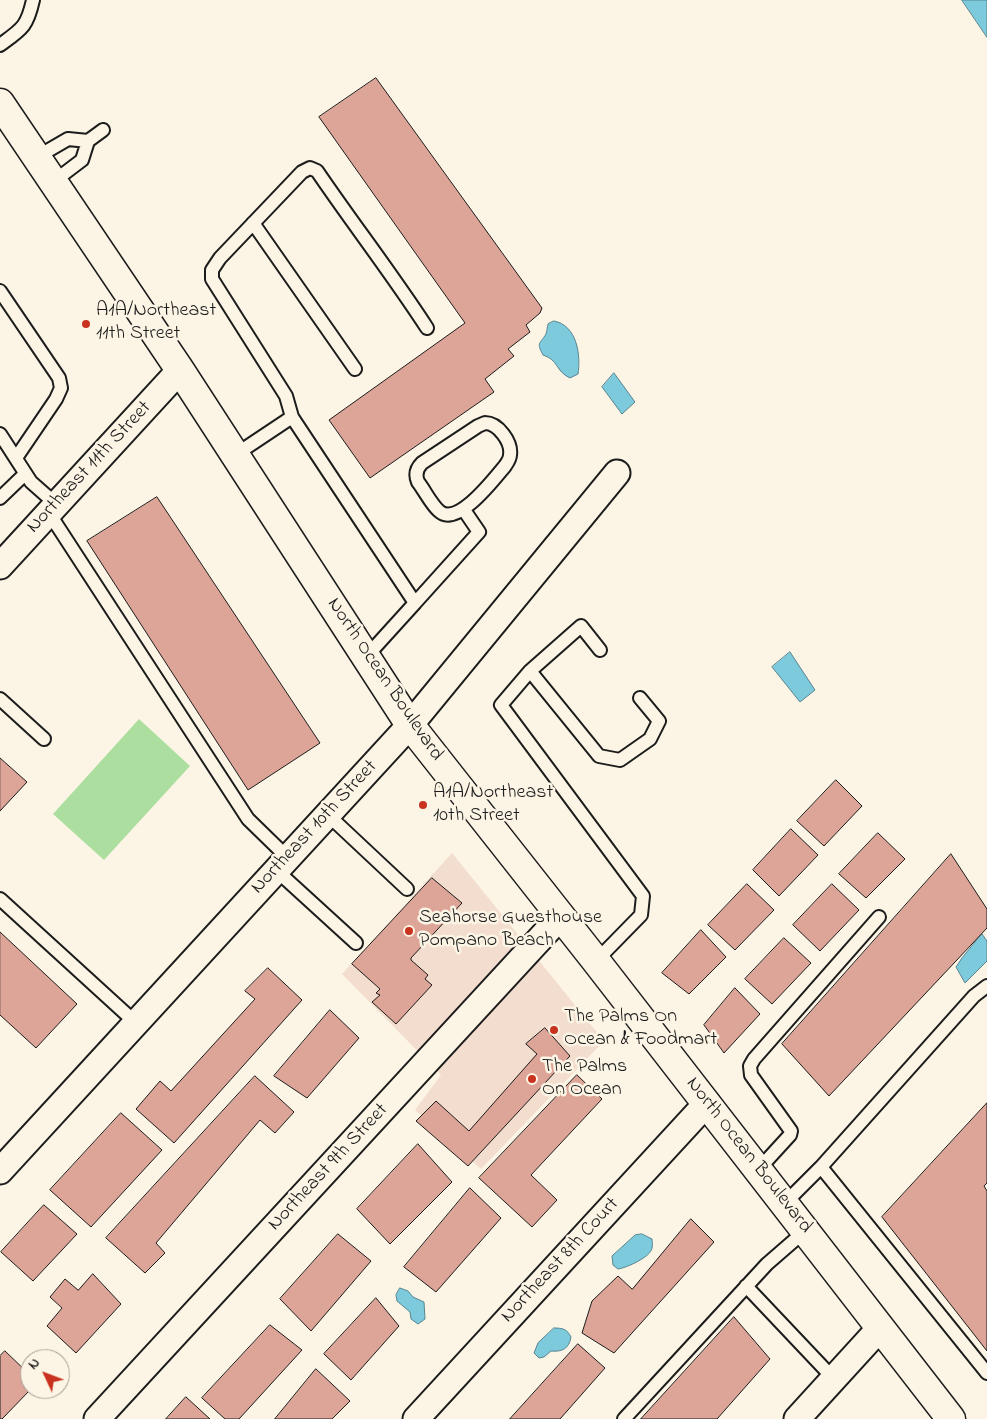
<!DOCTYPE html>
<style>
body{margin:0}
#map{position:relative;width:987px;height:1419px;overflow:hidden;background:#fcf5e5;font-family:"Indie Flower",sans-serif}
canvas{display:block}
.north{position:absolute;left:20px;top:1349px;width:50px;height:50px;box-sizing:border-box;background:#fcf5e5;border:1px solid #a29e95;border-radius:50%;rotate:313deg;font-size:14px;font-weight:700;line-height:20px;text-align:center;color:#1c1c1c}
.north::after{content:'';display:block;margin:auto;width:18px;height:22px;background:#c8321e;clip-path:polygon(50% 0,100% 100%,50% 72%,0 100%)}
</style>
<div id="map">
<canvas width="987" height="1419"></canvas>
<div class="north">N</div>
</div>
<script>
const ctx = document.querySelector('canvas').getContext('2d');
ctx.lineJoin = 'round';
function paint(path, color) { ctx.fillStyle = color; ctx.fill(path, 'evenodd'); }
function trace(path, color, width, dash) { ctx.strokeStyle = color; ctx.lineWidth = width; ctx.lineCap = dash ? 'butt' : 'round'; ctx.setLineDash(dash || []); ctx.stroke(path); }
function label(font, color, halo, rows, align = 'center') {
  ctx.font = font + ' "Indie Flower",sans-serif'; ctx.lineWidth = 5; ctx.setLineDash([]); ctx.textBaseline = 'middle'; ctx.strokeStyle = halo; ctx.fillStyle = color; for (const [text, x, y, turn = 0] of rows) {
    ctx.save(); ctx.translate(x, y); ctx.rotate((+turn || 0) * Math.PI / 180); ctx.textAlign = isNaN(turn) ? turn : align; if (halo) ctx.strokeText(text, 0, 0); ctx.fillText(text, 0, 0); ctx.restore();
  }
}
paint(new Path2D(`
 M 452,853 L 604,1041 L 481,1169 L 415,1110 L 441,1075 L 342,974 Z`), '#f3ddce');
paint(new Path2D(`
 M 139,719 L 190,766 L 104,860 L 53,814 Z`), '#acde9f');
const water = new Path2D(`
 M 962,0 L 987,0 L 987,37 Z
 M 554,321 C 577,325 581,355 578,374 L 570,378 C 555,371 559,360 543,355 C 536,342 540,344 546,334 C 547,331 547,328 548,324 Z
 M 614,373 L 635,402 L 622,414 L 602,387 Z
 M 790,652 L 815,690 L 800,702 L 772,667 Z
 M 982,934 L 987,941 L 987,961 L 965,983 L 956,967 L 962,958 Z
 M 642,1234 L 652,1239 C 652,1242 653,1245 652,1248 C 651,1257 626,1268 618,1269 L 613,1265 L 612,1256 L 635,1235 Z
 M 400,1288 L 408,1291 L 413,1297 L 424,1302 L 425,1319 L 418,1324 L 411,1319 L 410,1312 L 397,1301 L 396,1295 Z
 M 554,1328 C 563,1328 567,1329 571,1337 C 569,1349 562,1352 551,1351 L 544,1357 L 539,1358 L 534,1353 L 538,1343 Z`);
paint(water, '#7ecadd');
trace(water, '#578490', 1);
const building = new Path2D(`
 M 376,78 L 542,308 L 540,313 L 526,325 L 530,332 L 508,349 L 514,356 L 485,379 L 494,392 L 370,478 L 329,420 L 465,323 L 319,117 Z
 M 157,497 L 320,743 L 248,790 L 87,541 Z
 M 0,758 L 27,782 L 0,811 Z
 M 836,780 L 862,806 L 824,846 L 797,821 Z
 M 791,829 L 818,855 L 779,896 L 753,870 Z
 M 878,833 L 905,859 L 866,898 L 839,874 Z
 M 951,854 L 987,909 L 987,928 L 829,1096 L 782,1044 Z
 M 432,878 L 462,903 L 411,958 L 411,960 L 428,975 L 425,979 L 432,985 L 396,1024 L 372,1002 L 380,995 L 376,993 L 380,989 L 352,964 Z
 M 747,884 L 774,910 L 735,950 L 708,925 Z
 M 832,884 L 859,910 L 820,951 L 793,925 Z
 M 701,930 L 726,957 L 689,994 L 662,973 Z
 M 0,932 L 77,1004 L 36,1048 L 0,1015 Z
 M 784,938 L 811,963 L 772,1004 L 745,979 Z
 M 268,968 L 302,1000 L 174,1143 L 136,1109 L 160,1081 L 171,1091 L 255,999 L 245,991 Z
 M 735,988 L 760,1014 L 724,1053 L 704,1025 Z
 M 330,1010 L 359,1038 L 307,1098 L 274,1076 Z
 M 545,1028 L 570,1056 L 468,1166 L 416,1121 L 436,1101 L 469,1131 L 537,1054 L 526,1044 Z
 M 577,1075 L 602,1099 L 531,1175 L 557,1200 L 532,1227 L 479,1178 Z
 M 255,1076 L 294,1112 L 275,1133 L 260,1120 L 156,1243 L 165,1253 L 145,1273 L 106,1238 Z
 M 987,1103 L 987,1183 L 984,1186 L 987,1191 L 987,1351 L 882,1217 Z
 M 121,1113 L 162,1150 L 91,1227 L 50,1190 Z
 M 418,1144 L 452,1182 L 390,1244 L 357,1209 Z
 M 470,1188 L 501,1218 L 436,1292 L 404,1267 Z
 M 44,1205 L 77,1234 L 33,1281 L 1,1252 Z
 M 691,1219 L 714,1242 L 614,1353 L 582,1333 L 592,1301 L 618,1276 L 632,1289 Z
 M 338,1234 L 371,1261 L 311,1331 L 280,1299 Z
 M 93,1274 L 121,1304 L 76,1353 L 47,1326 L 62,1308 L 50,1297 L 65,1279 L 78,1290 Z
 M 376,1298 L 399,1326 L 351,1380 L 324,1354 Z
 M 734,1317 L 770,1359 L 717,1419 L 641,1419 Z
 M 270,1325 L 302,1350 L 239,1419 L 225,1419 L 202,1398 Z
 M 578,1344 L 605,1368 L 560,1419 L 510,1419 Z
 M 5,1351 L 30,1375 L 30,1389 L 31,1389 L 2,1419 L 0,1419 L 0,1356 Z
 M 316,1369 L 350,1401 L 332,1419 L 275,1419 Z
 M 186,1397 L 210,1419 L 166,1419 Z`);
paint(building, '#dda498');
trace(building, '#1c1c1c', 1);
const service = new Path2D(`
 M 0,45 C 22,29 27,27 33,0
 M 37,157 L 68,139 L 88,141
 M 53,182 L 82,160 L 88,141 L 103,130
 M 253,223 L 355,369
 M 0,291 L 59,378 L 61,388 L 56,399 L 16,458
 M 427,328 C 392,274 353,224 317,171 L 310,168 L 302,172 L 220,258 L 212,270 L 212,279 L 286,396 L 292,417 L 415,603 L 479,532 L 464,510
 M 485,423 C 498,423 512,442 510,455 C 510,459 507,463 505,466 C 494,479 457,528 439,511 C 431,504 425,491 418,482 C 415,475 416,469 422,463 L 478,426 Z
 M 0,434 L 31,482 L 57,505
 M 235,455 L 292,417
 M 0,498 L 25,474
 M 49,513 L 248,819 L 288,858
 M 366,657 L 415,603
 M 530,671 L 599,756 L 620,760 L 650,739 L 659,721 L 640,698
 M 0,699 L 44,739
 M 327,814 L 407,889
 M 276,870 L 356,943
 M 0,899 L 136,1023
 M 596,961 L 641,915 L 643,896 L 501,705 L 530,671 L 581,626 L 600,650
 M 821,1167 L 987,1373
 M 758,1170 L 790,1135 L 791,1131 L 751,1075 L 750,1066 L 754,1059 L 879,917
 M 784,1204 L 821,1167 L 974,996 L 987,986
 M 746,1286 L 834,1379
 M 624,1419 L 767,1264 L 805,1231`);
const minor = new Path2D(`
 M 0,566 L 180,370
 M 0,1171 L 410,725 L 617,473
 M 97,1419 L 561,916
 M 416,1419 L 707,1103
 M 797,1419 L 880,1328`);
const secondary = new Path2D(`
 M 0,103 L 180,370 L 410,725 L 596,961 L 951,1419`);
trace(service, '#1c1c1c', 16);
trace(minor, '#1c1c1c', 29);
trace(secondary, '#1c1c1c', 31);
trace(service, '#fcf5e5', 12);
trace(minor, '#fcf5e5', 25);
trace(secondary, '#fcf5e5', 28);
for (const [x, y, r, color] of [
 [86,324,5,"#c8321e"],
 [423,805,5,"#c8321e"],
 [409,931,5,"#c8321e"],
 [554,1030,5,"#c8321e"],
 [532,1079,5,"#c8321e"]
]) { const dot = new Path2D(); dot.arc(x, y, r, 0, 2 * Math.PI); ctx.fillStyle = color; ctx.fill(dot); trace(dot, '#fcf5e5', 2); }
label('20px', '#1c1c1c', '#fcf5e5', [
 ["A1A/Northeast",96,312],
 ["11th Street",96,335],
 ["A1A/Northeast",433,794],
 ["10th Street",433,817],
 ["Seahorse Guesthouse",419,919],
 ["Pompano Beach",419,942],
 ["The Palms On",564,1018],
 ["Ocean & Foodmart",564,1041],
 ["The Palms",542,1068],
 ["On Ocean",542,1091]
], 'left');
label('20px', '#1c1c1c', '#fcf5e5', [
 ["Northeast 11th Street",90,468,-47],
 ["North Ocean Boulevard",384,680,56],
 ["Northeast 10th Street",315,828,-47],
 ["North Ocean Boulevard",748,1156,52],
 ["Northeast 9th Street",329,1168,-47],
 ["Northeast 8th Court",561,1261,-47]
]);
</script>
